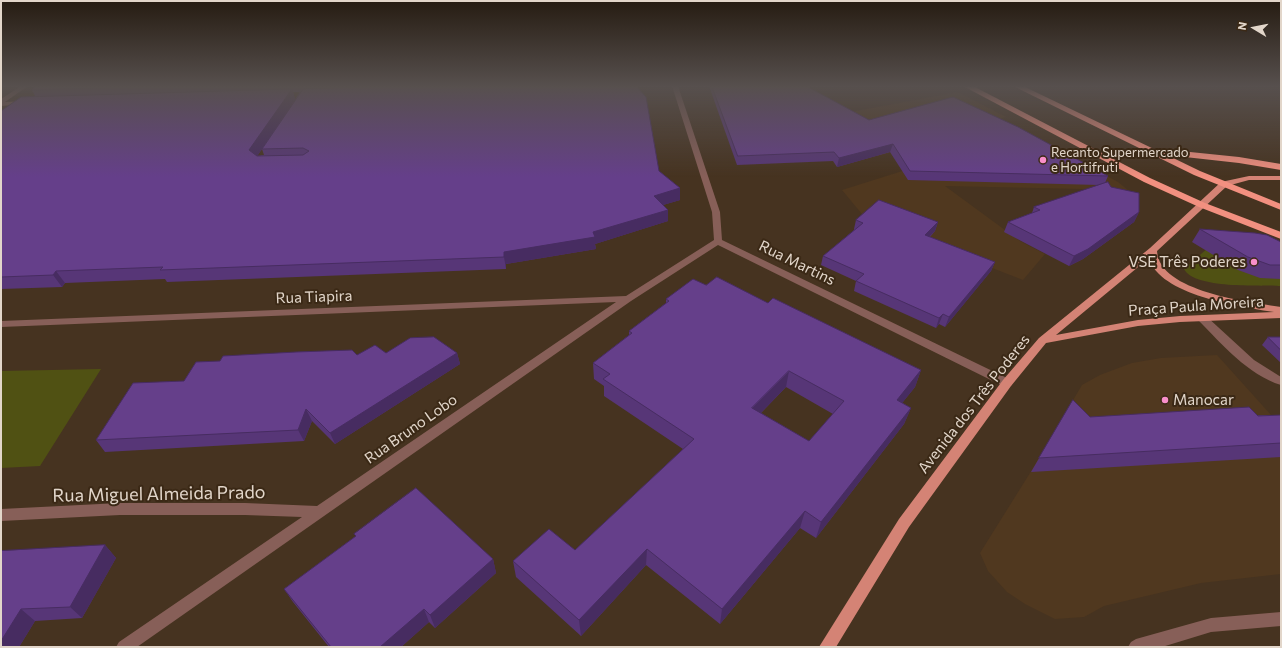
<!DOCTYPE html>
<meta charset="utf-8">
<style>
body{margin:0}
#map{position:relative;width:1282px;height:648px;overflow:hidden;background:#463320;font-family:Commissioner,sans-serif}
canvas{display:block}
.frame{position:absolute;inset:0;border:2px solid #e2d6ca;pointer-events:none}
.north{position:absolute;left:1234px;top:8px;width:40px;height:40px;-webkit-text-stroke:3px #3b2916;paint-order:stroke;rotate:280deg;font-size:11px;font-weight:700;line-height:16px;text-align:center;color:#e2d6ca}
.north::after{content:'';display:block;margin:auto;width:14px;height:18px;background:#e2d6ca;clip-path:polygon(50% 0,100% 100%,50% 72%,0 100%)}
</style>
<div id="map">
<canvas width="1282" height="648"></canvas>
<div class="frame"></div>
<div class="north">N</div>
</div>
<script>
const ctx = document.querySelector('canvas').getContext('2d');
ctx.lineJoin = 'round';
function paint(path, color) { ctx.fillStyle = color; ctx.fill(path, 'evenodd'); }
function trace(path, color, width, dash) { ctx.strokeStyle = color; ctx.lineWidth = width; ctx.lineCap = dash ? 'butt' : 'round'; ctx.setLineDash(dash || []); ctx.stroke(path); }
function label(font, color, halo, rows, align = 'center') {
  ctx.font = font + ' Commissioner,sans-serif'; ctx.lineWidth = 4; ctx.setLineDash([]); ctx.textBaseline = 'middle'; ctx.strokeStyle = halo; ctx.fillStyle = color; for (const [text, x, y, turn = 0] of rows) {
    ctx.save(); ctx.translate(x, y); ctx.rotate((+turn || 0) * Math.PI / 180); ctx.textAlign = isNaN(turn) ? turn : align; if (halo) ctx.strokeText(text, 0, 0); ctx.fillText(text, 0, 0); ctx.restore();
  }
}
paint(new Path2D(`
 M 958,92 L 1006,117 L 878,156 L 840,114 Z
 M 1027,132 L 1118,182 L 1128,190 L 945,186 L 1020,241 L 1045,254 L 1023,280 L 866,219 L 842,190 Z
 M 1217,355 L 1281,426 L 1281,574 L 1201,583 L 1104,606 L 1084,617 L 1055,619 L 1025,604 L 1007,592 L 988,571 L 980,553 L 1030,473 L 1082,385 L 1100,375 L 1132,363 L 1161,358 Z`), '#50381f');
paint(new Path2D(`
 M 1222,236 L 1281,252 L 1281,286 C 1260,285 1194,289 1184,269 L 1187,266 Z
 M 101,369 L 40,466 L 1,468 L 1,371 Z`), '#505113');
paint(new Path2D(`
 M 21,86 L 28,86 L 5,102 L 25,101 L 28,103 L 27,104 L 1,106 L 1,99 Z
 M 672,86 L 678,86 L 720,212 L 722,240 L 1011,380 L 1012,383 L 1011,386 L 1003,386 L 718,245 L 631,301 L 137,647 L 116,647 L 119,642 L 302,517 L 245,515 L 120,515 L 1,521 L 1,509 L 120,503 L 245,503 L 317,506 L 616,302 L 1,327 L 1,321 L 626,296 L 714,240 L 712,212 Z
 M 1202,315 L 1206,316 L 1254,360 L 1281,377 L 1281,385 C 1248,375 1222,344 1198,320 L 1197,318 Z
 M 1281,612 L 1281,626 L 1211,632 L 1162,647 L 1128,647 L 1131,642 L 1136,639 L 1211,618 Z`), '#875f58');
paint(new Path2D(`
 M 1249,176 L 1281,176 L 1281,180 L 1249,180 L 1227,186 L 1157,251 C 1159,292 1250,302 1281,307 L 1281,318 L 1180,322 L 1138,326 L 1046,343 L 1011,386 L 909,527 L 836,647 L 819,647 L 899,519 L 1003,380 L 1039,338 L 1150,248 L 1221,182 ZM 1149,258 C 1159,295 1241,307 1274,312 L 1180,316 L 1138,320 L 1056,335 Z`), '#d48375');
paint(new Path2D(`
 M 963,86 L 973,86 L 1150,178 L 1205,203 L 1281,232 L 1281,239 L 1199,207 L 1144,182 Z
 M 1013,86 L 1023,86 L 1158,151 L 1161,149 L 1239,157 L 1281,164 L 1281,170 L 1239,163 L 1167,155 L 1200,171 L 1281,204 L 1281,210 L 1194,175 Z`), '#f29080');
paint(new Path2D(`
 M 36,86 L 636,86 L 659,171 L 680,188 L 680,200 L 663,205 L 668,210 L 668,221 L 595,244 L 596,249 L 506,264 L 506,269 L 167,282 L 165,279 L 65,283 L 62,287 L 1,289 L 1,111 L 35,96 L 32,90 ZM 293,92 L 300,92 L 272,134 L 295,99 ZM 262,149 L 264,155 L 257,156 Z
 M 709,86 L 806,86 L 869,120 L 1108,176 L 1105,183 L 1111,187 L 1139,212 L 1134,222 L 1083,259 L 1069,266 L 1004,232 L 1008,222 L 1032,213 L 1034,207 L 1099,185 L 908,180 L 890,152 L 837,167 L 833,161 L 737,165 Z
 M 856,220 L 938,222 L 935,231 L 930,237 L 995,262 L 991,271 L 945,327 L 939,324 L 936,328 L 854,291 L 856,281 L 821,265 L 823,256 L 854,230 L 854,229 Z
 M 1200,229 L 1281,242 L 1281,279 L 1260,278 L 1238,270 L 1192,242 Z
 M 706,285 L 768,303 L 921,370 L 915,387 L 902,403 L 911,408 L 904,424 L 816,538 L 800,528 L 720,624 L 646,565 L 581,636 L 516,577 L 513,561 L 575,550 L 683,449 L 604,396 L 604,386 L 594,379 L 593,363 L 629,335 L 629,331 L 666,303 L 666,299 ZM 786,387 L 833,414 L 809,441 L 761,413 Z
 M 1268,337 L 1281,337 L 1281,363 L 1262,345 Z
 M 457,353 L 460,364 L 335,444 L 312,421 L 304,441 L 105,452 L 96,440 L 184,381 L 357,355 Z
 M 1073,400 L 1090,417 L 1281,415 L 1281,457 L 1031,472 Z
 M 354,534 L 493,559 L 496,573 L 435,628 L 429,622 L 401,647 L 329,647 L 293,602 L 284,589 L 356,536 Z
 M 105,545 L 116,558 L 82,618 L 35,621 L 19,647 L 1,647 L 1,551 Z`), '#573677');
paint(new Path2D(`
 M 292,89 L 295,99 L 254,161 L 249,150 Z
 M 893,144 L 890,152 L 837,167 L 839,158 Z
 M 680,188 L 680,200 L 653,208 L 654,196 Z
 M 668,210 L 668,221 L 595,244 L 596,249 L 506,264 L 506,269 L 504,257 L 504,252 L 593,232 Z
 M 1139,212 L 1134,222 L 1083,259 L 1069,266 L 1074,256 Z
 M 938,222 L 935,231 L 922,244 L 925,235 Z
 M 995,262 L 991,271 L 945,327 L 949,317 Z
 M 56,271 L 65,283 L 62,287 L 53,275 Z
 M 943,314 L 939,324 L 936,328 L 939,318 Z
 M 457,353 L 460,364 L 335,444 L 330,433 Z
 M 921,370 L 915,387 L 891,417 L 897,400 Z
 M 789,371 L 786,387 L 750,424 L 752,408 Z
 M 911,408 L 904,424 L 816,538 L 821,522 Z
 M 306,409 L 312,421 L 304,441 L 298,430 Z
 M 805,511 L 800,528 L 720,624 L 722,609 Z
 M 105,545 L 116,558 L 82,618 L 70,607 Z
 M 647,549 L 646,565 L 581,636 L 579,620 Z
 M 493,559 L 496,573 L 435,628 L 430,615 Z
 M 21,609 L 35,621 L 19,647 L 1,647 L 1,641 Z
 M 424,609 L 429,622 L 401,647 L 380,647 Z`), '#472c61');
const building = new Path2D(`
 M 36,86 L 155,86 L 32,90 Z
 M 392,86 L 636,86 L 646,97 L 659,171 L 680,188 L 654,196 L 668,210 L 593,232 L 595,237 L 504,252 L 504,257 L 160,270 L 163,267 L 56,271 L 53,275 L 1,277 L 1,111 L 21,97 L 292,89 L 249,150 L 257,156 L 303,155 L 309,151 L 303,148 L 262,149 L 303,89 Z
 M 712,86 L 806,86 L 869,120 L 953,97 L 1018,127 L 1108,176 L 910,171 L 893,144 L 839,158 L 834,152 L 738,156 Z
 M 1108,182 L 1111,187 L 1139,193 L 1139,212 L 1088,249 L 1074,256 L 1008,222 L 1040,210 L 1034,207 Z
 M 879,200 L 938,222 L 925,235 L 995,262 L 949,317 L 943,314 L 939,318 L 856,281 L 864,274 L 823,256 L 863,223 L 856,220 Z
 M 1200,229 L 1255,233 L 1267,235 L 1281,242 L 1281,265 L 1270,265 L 1248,257 Z
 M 717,277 L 768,303 L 773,298 L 921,370 L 897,400 L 911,408 L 821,522 L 805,511 L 722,609 L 647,549 L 579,620 L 513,561 L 549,529 L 575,550 L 694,439 L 603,379 L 610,374 L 593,363 L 632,333 L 629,331 L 669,301 L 666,299 L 693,279 L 706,285 ZM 789,371 L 844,401 L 809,441 L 752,408 Z
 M 434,337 L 457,353 L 330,433 L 306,409 L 298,430 L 96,440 L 133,383 L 184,381 L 196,362 L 220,361 L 223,356 L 296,352 L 352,350 L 357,355 L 375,345 L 386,353 L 410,338 Z
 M 1268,337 L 1281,337 L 1281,350 Z
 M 1073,400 L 1090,417 L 1249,407 L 1258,416 L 1281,415 L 1281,443 L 1039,458 Z
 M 416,488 L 493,559 L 430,615 L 424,609 L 380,647 L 331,647 L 284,589 L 356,536 L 354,534 Z
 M 105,545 L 70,607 L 21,609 L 1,641 L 1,551 Z`);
paint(building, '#653f8a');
trace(building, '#472c61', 1);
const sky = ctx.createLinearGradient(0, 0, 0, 177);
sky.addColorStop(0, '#261c12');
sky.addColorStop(0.49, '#57504e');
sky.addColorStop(1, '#57504e00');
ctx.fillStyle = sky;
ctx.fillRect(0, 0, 1282, 177);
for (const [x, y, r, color] of [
 [1043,160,4,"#f98fca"],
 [1254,262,4,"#f98fca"],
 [1165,400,4,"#f98fca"]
]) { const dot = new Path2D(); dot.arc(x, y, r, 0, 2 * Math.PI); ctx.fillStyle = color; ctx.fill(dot); trace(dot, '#3b2916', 1.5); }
label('13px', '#e2d6ca', '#3b2916', [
 ["Recanto Supermercado",1051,153],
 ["e Hortifruti",1051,168]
], 'left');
label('15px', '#e2d6ca', '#3b2916', [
 ["VSE Três Poderes",1246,262],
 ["Manocar",1173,400,"left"]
], 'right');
label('15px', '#e2d6ca', '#3b2916', [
 ["Rua Martins",797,263,26],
 ["Rua Tiapira",314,297,-2],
 ["Praça Paula Moreira",1196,306,-4],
 ["Avenida dos Três Poderes",974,404,-52],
 ["Rua Bruno Lobo",411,429,-35]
]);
label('18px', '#e2d6ca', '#3b2916', [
 ["Rua Miguel Almeida Prado",159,494,-1]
]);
</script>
